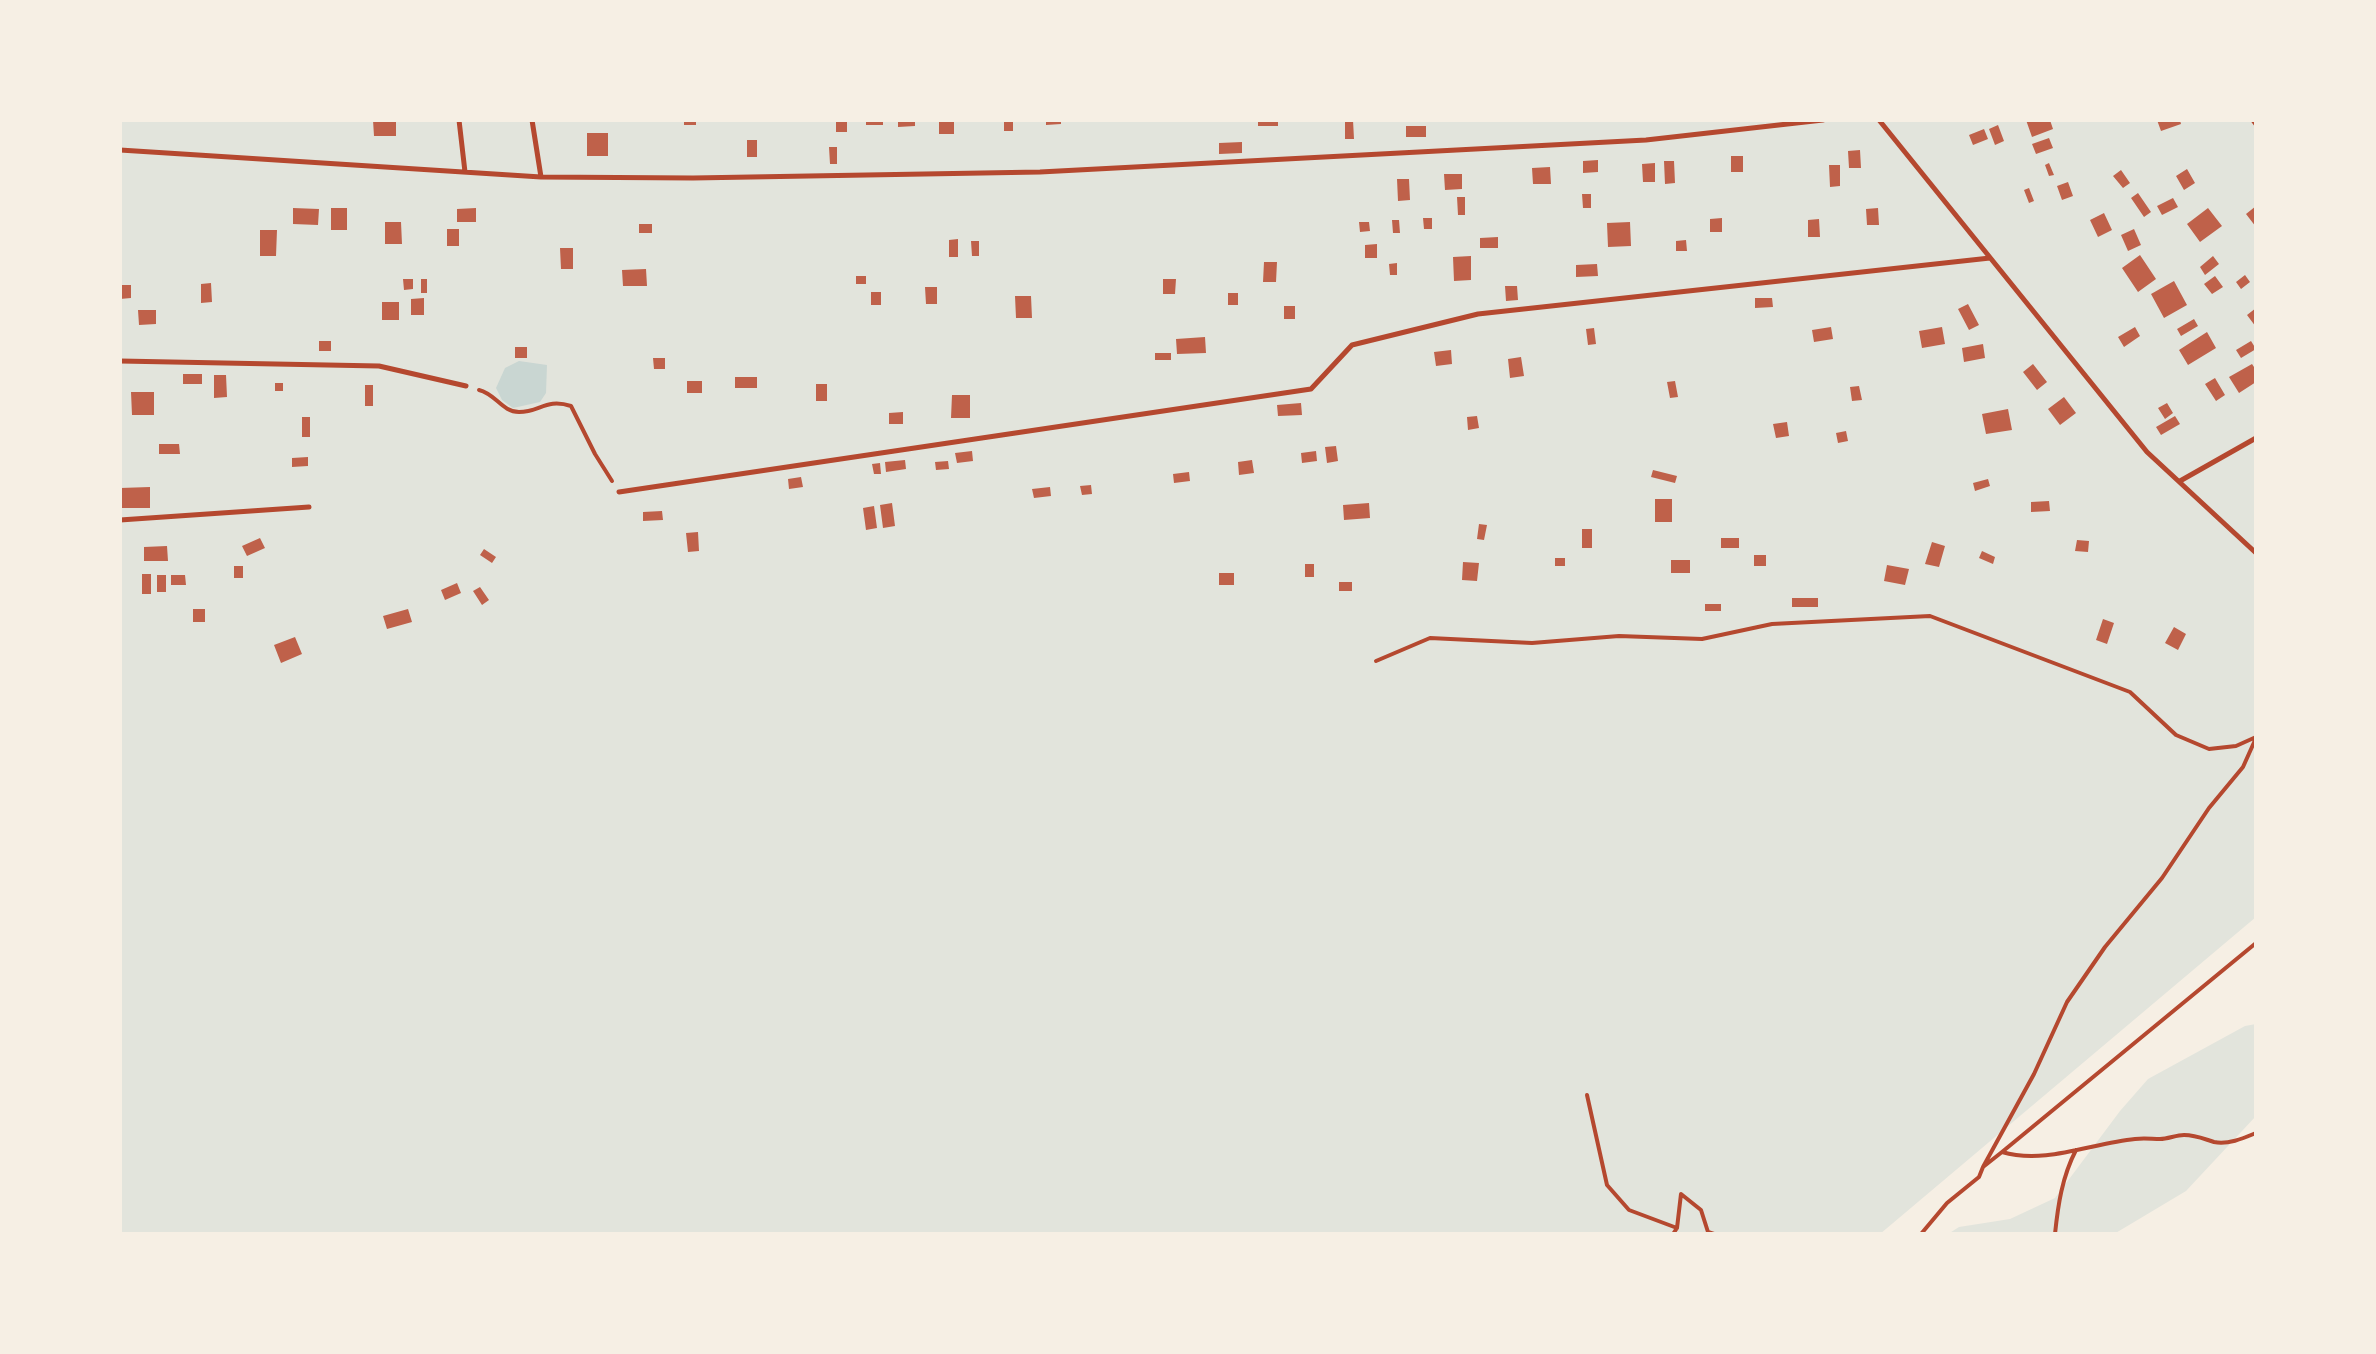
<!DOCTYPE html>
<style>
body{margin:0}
#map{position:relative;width:2376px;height:1354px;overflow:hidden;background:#f6efe4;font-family:Lato,sans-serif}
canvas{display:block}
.frame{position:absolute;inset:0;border:122px solid #f6efe4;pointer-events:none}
</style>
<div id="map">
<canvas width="2376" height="1354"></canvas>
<div class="frame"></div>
</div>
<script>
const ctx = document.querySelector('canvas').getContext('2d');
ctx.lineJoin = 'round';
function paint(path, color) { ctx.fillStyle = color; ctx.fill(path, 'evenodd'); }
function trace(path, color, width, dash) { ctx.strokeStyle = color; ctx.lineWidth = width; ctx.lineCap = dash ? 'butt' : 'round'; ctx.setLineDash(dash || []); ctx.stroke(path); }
paint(new Path2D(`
 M 120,120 L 2256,120 L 2256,917 L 1880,1234 L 120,1234 Z
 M 2256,1024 L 2256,1116 L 2186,1191 L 2114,1234 L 1948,1234 L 1959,1227 L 2010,1219 L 2055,1198 L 2120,1111 L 2148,1079 L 2245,1026 Z`), '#e2e4dc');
paint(new Path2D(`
 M 519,361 L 547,365 L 546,393 L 540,402 L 513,408 L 502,400 L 496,388 L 505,368 Z`), '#c9d6d2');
paint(new Path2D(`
 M 373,120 L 396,120 L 396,136 L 374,136 Z
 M 684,120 L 696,120 L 696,125 L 684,125 Z
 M 836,120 L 847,120 L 847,132 L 836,132 Z
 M 866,120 L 883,120 L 883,125 L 866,125 Z
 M 898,120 L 915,120 L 915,126 L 898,127 Z
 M 939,120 L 954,120 L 954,134 L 939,134 Z
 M 1004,120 L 1013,120 L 1013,131 L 1004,131 Z
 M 1046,120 L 1061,120 L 1061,124 L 1046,125 Z
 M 1258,120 L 1278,120 L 1278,126 L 1258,126 Z
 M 1345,120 L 1353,120 L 1354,139 L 1345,139 Z
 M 2026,120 L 2050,120 L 2053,129 L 2032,137 Z
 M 2157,120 L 2180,120 L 2181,124 L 2161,131 Z
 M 1998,125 L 2004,141 L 1995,145 L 1989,129 Z
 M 1406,126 L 1426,126 L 1426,137 L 1406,137 Z
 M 1984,129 L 1988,139 L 1973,145 L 1969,135 Z
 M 587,133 L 608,133 L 608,156 L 587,156 Z
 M 2049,138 L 2053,148 L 2036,154 L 2032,144 Z
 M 747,140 L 757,140 L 757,157 L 747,157 Z
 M 1242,142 L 1242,153 L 1219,154 L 1219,143 Z
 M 829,147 L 837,147 L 837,164 L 830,164 Z
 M 1860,150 L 1861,168 L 1849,168 L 1848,151 Z
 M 1731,156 L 1743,156 L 1743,172 L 1731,172 Z
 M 1598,160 L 1598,172 L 1583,173 L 1583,161 Z
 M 1664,161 L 1674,161 L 1675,183 L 1665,184 Z
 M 1655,163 L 1655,182 L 1643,182 L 1642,164 Z
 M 2049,163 L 2054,175 L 2049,176 L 2045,165 Z
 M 1829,165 L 1840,165 L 1840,186 L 1830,187 Z
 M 1550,167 L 1551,184 L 1533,184 L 1532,168 Z
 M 2187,169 L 2195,183 L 2184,190 L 2176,176 Z
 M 2121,170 L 2130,183 L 2123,188 L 2113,176 Z
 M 1444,174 L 1462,174 L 1462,189 L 1445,190 Z
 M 1397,179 L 1409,179 L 1410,200 L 1398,201 Z
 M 2068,182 L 2073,196 L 2062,200 L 2057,186 Z
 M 2029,188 L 2034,201 L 2029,203 L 2024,190 Z
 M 2138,193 L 2151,212 L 2144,217 L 2131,198 Z
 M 1582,194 L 1591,194 L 1591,208 L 1583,208 Z
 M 1457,197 L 1465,197 L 1465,215 L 1458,215 Z
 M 2173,198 L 2178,207 L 2162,215 L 2157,206 Z
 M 2256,206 L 2256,227 L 2246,214 Z
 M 293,208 L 319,209 L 318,225 L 293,224 Z
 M 331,208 L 347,208 L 347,230 L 331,230 Z
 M 476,208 L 476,222 L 457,222 L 457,209 Z
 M 1878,208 L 1879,225 L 1867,225 L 1866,209 Z
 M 2208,208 L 2222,226 L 2200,242 L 2187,224 Z
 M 2104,213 L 2112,230 L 2098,237 L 2090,220 Z
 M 1423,218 L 1432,218 L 1432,229 L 1424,229 Z
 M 1722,218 L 1722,232 L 1710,232 L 1710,219 Z
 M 1819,219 L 1820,237 L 1808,237 L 1808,220 Z
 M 1392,220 L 1399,220 L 1400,233 L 1393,233 Z
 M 385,222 L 401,222 L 402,244 L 385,244 Z
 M 1359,222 L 1369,222 L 1370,231 L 1360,232 Z
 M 1630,222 L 1631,246 L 1608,247 L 1607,223 Z
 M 639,224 L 652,224 L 652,233 L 639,233 Z
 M 447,229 L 459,229 L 459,246 L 447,246 Z
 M 2134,229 L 2141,245 L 2128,251 L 2121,235 Z
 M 260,230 L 277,230 L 276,256 L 260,256 Z
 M 1498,237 L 1498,248 L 1480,248 L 1480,238 Z
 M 958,239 L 958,257 L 949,257 L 949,240 Z
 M 1686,240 L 1687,251 L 1676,251 L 1676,241 Z
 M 971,241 L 979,241 L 979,256 L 972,256 Z
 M 1377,244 L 1377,258 L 1365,258 L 1365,245 Z
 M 560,248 L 573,248 L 573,269 L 561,269 Z
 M 2140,255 L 2156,279 L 2138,292 L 2122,268 Z
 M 1471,256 L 1471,280 L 1454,281 L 1453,257 Z
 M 2213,256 L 2219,264 L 2205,275 L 2200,267 Z
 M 1264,262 L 1277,262 L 1276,282 L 1263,282 Z
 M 1397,263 L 1397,275 L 1390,275 L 1389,264 Z
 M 1597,264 L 1598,276 L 1576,277 L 1576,265 Z
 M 646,269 L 647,286 L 623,286 L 622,270 Z
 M 2245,275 L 2250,282 L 2241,289 L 2236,282 Z
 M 856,276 L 866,276 L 866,284 L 856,284 Z
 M 2215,276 L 2223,287 L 2212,294 L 2204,284 Z
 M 403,279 L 413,279 L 413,289 L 404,290 Z
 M 421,279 L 427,279 L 427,293 L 421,293 Z
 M 1163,279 L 1176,279 L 1175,294 L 1163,294 Z
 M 2174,281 L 2187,305 L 2164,318 L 2151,294 Z
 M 211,283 L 212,302 L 201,303 L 201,284 Z
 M 120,285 L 131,285 L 131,298 L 120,299 Z
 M 1505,286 L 1517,286 L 1518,300 L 1506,301 Z
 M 925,287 L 937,287 L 937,304 L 926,304 Z
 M 871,292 L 881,292 L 881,305 L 871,305 Z
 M 1228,293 L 1238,293 L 1238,305 L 1228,305 Z
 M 1015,296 L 1031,296 L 1032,318 L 1016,318 Z
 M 424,298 L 424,315 L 411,315 L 411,299 Z
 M 1755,298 L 1772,298 L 1773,307 L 1755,308 Z
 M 382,302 L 399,302 L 399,320 L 382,320 Z
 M 1968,304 L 1979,325 L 1969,330 L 1958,309 Z
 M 1284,306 L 1295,306 L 1295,319 L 1284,319 Z
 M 2256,308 L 2256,327 L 2247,315 Z
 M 138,310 L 156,310 L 156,324 L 139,325 Z
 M 2194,319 L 2198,326 L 2181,336 L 2177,329 Z
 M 1831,327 L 1833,339 L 1814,342 L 1812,330 Z
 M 1942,327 L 1945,344 L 1922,348 L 1919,331 Z
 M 2135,327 L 2140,336 L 2124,347 L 2118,337 Z
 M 1594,328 L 1596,344 L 1588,345 L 1586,329 Z
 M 2207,332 L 2216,348 L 2188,365 L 2179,350 Z
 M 1205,337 L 1206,353 L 1177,354 L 1176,339 Z
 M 319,341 L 331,341 L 331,351 L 319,351 Z
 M 2251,341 L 2256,349 L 2241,358 L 2236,350 Z
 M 1983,344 L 1985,358 L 1964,362 L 1962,348 Z
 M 515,347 L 527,347 L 527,358 L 515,358 Z
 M 1451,350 L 1452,364 L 1436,366 L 1434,352 Z
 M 1155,353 L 1171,353 L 1171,360 L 1155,360 Z
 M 1521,357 L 1524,376 L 1510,378 L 1508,359 Z
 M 653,358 L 665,358 L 665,369 L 654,369 Z
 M 2033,364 L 2047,382 L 2037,390 L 2023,372 Z
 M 2252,364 L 2256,370 L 2256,382 L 2239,393 L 2229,377 Z
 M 183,374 L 202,374 L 202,384 L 183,384 Z
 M 214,375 L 226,375 L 227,397 L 214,398 Z
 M 735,377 L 757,377 L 757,388 L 735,388 Z
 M 2215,378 L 2225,395 L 2216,401 L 2205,384 Z
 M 687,381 L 702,381 L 702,393 L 687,393 Z
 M 1675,381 L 1678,397 L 1670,398 L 1667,382 Z
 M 275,383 L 283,383 L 283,391 L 275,391 Z
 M 816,384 L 827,384 L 827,401 L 816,401 Z
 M 365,385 L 373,385 L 373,406 L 365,406 Z
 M 1859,386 L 1862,400 L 1852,401 L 1850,387 Z
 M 131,392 L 154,392 L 154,415 L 132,415 Z
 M 952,395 L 970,395 L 970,418 L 951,418 Z
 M 2064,397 L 2076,413 L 2060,425 L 2048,409 Z
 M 1301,403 L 1302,415 L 1278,416 L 1277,405 Z
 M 2167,403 L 2173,413 L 2165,419 L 2158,408 Z
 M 2008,409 L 2012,430 L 1986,434 L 1982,414 Z
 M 903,412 L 903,424 L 889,424 L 889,413 Z
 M 1477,416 L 1479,428 L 1468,430 L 1467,417 Z
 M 2175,416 L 2180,424 L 2161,435 L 2156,427 Z
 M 302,417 L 310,417 L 310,437 L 302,437 Z
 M 1787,422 L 1789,436 L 1776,438 L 1773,424 Z
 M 1846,431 L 1848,441 L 1838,443 L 1836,433 Z
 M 159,444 L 179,444 L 180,454 L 159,454 Z
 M 1336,446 L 1338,461 L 1327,463 L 1325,447 Z
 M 972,451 L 973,461 L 957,463 L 955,453 Z
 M 1316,451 L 1317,461 L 1302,463 L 1301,453 Z
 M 308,457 L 308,466 L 292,467 L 292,458 Z
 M 905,460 L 906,469 L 886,472 L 885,462 Z
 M 1252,460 L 1254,473 L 1239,475 L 1238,462 Z
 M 948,461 L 949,469 L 936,470 L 935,462 Z
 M 880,463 L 881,474 L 874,474 L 872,464 Z
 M 1653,470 L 1677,476 L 1675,483 L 1651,477 Z
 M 1189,472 L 1190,481 L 1174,483 L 1173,474 Z
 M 801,477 L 803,487 L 789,489 L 788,479 Z
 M 1988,479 L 1990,486 L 1975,491 L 1973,483 Z
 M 1091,485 L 1092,494 L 1082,495 L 1080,486 Z
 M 150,487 L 150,508 L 120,508 L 120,488 Z
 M 1050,487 L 1051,496 L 1034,498 L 1032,489 Z
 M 1655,499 L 1672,499 L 1672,522 L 1655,522 Z
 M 2049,501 L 2050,511 L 2031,512 L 2031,502 Z
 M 892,503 L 895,526 L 883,528 L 880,505 Z
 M 1369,503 L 1370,518 L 1344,520 L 1343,505 Z
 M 874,506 L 877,528 L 866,530 L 863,508 Z
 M 662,511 L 663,520 L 643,521 L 643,512 Z
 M 1479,524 L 1487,525 L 1484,540 L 1477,539 Z
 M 1582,529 L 1592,529 L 1592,548 L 1582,548 Z
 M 698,532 L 699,551 L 688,552 L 686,533 Z
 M 260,538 L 265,548 L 247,556 L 242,546 Z
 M 1721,538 L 1739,538 L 1739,548 L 1721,548 Z
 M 2077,540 L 2089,541 L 2088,552 L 2075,551 Z
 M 1932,542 L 1945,546 L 1939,567 L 1925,564 Z
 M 167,546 L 168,561 L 144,561 L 144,547 Z
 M 484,549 L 496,557 L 492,563 L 480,555 Z
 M 1982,551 L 1995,557 L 1993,564 L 1979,558 Z
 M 1754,555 L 1766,555 L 1766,566 L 1754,566 Z
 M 1555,558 L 1565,558 L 1565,566 L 1555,566 Z
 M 1671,560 L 1690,560 L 1690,573 L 1671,573 Z
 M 1463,562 L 1479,563 L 1477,581 L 1462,580 Z
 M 1305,564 L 1314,564 L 1314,577 L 1305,577 Z
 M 1887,565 L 1909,569 L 1905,585 L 1884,581 Z
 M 234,566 L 243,566 L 243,578 L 234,578 Z
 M 1219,573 L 1234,573 L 1234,585 L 1219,585 Z
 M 142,574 L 151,574 L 151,594 L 142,594 Z
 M 157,575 L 166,575 L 166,592 L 157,592 Z
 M 171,575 L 185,575 L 186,585 L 171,585 Z
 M 1339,582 L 1352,582 L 1352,591 L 1339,591 Z
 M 457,583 L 461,593 L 445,600 L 441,590 Z
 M 480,587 L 489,600 L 482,605 L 473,591 Z
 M 1792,598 L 1818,598 L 1818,607 L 1792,607 Z
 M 1705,604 L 1721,604 L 1721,611 L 1705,611 Z
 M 193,609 L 205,609 L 205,622 L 193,622 Z
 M 408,609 L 412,622 L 387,629 L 383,616 Z
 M 2103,619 L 2114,623 L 2107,644 L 2096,640 Z
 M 2174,627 L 2186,634 L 2178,650 L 2165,643 Z
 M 295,637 L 302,654 L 281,663 L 274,645 Z`), '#bf614a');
trace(new Path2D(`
 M 479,390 C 496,394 502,412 519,412 C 540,412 546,398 571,406 L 595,454 L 612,481
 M 1376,661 L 1430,638 L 1532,643 L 1619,636 L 1702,639 L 1772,624 L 1930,616 L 2130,692 L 2176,735 L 2209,749 L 2236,746 L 2256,737
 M 1587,1095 L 1607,1185 L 1629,1210 L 1677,1228
 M 2002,1152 L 2256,943
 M 1983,1167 L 2034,1074 L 2067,1002 L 2105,947 L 2162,878 L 2209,808 L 2243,767 L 2256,738
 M 1673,1234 L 1677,1228 L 1681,1194 L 1701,1210 L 1708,1232 L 1714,1234
 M 1921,1234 L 1947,1203 L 1979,1177 L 1983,1167 L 2002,1152 C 2045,1165 2092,1143 2135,1139 C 2144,1138 2152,1139 2160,1139 C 2168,1139 2176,1135 2184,1135 C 2196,1135 2204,1139 2214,1142 C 2228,1145 2244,1138 2256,1133
 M 2055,1234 C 2058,1205 2062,1177 2076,1150`), '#b5482f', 4);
trace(new Path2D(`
 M 459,120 L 465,172
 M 532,120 L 541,177
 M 1879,120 L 2147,452 L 2256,553
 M 2253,120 L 2256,124
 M 120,150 L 541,177 L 693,178 L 1040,172 L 1646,140 L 1823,120
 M 120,361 L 379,366 L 466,386
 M 2180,481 L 2256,438
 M 619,492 L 1311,389 L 1352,345 L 1478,314 L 1990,258
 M 120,520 L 309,507`), '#b5482f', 5);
</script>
